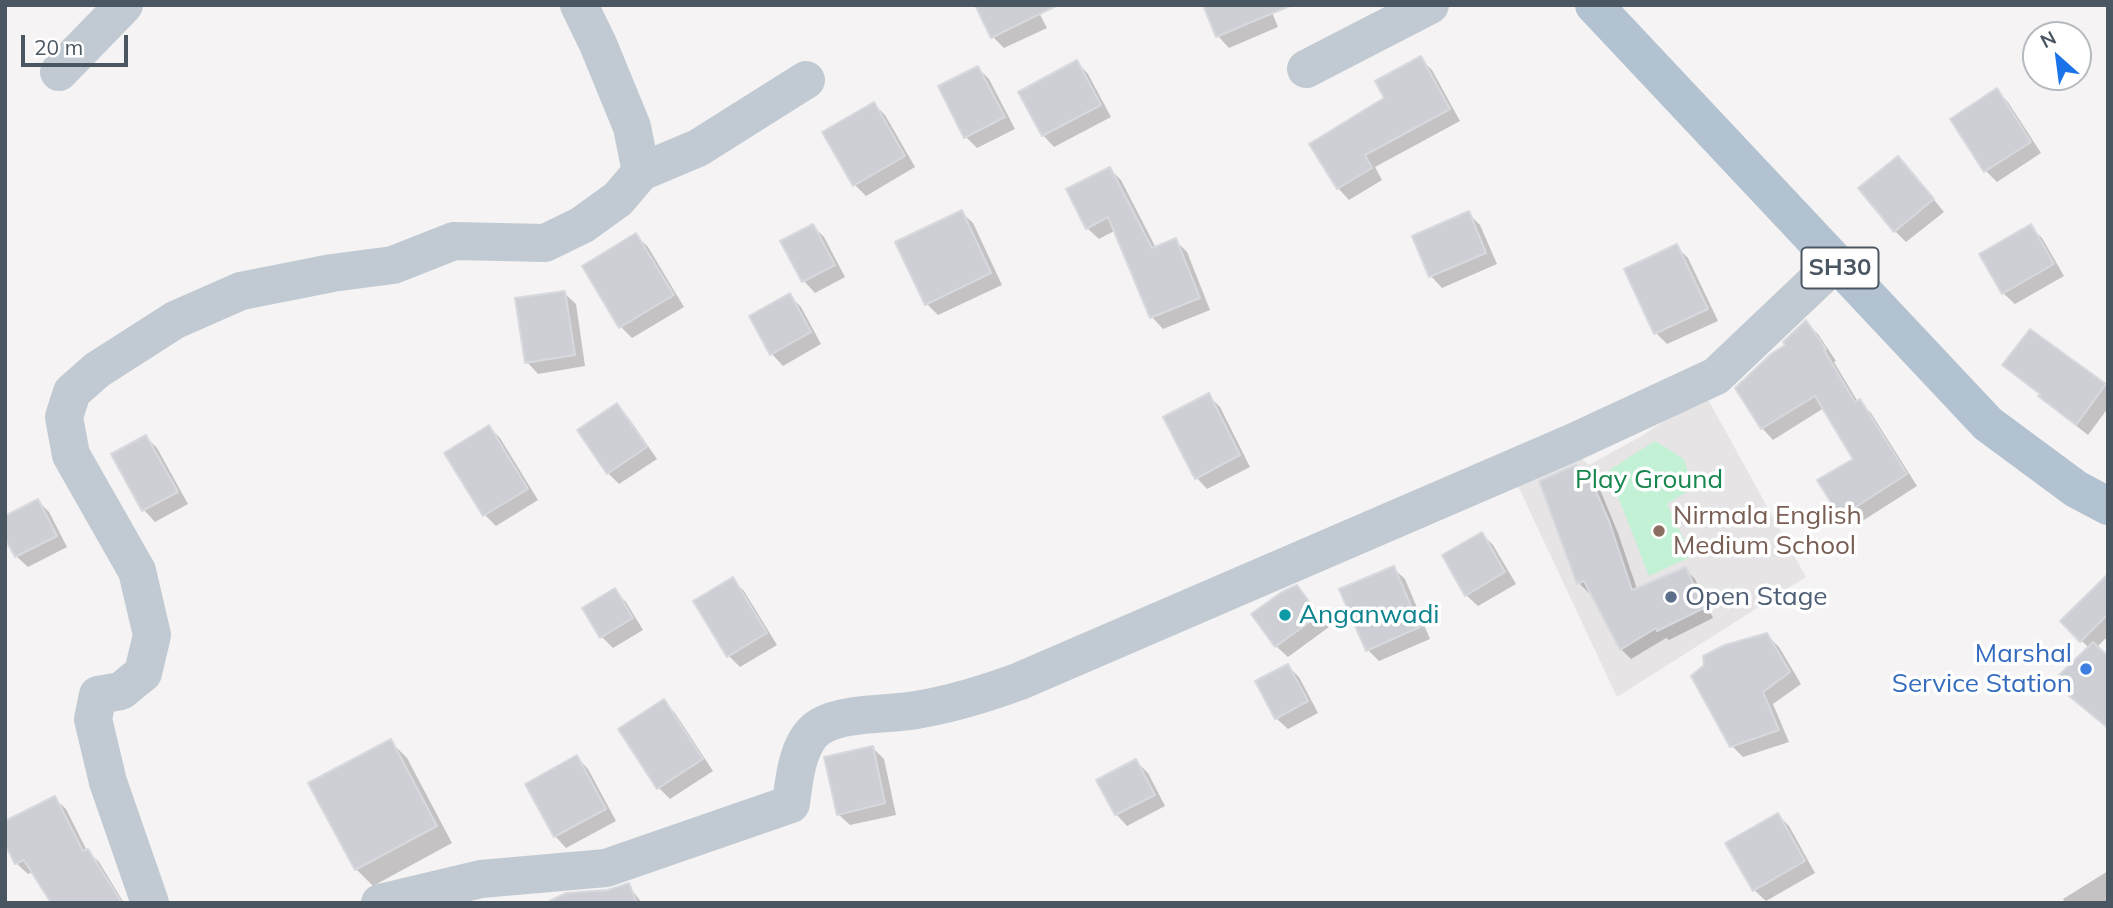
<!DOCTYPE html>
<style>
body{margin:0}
#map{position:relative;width:2113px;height:908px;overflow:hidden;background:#f5f3f3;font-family:Mulish,sans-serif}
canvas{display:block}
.frame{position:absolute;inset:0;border:7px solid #4a5661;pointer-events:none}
.north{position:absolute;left:2022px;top:21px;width:70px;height:70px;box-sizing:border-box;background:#fff;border:2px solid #b7bbc0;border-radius:50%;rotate:332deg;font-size:19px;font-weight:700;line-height:28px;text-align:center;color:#4a5661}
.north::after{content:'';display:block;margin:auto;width:24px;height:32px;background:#1a73e8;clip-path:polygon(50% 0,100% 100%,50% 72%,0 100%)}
.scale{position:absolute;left:21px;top:35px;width:107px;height:32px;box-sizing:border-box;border:4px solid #4a5661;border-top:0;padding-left:9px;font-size:21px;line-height:24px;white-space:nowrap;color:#4a5661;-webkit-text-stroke:5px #fff;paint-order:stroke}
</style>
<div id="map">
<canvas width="2113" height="908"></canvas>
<div class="frame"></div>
<div class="north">N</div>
<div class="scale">20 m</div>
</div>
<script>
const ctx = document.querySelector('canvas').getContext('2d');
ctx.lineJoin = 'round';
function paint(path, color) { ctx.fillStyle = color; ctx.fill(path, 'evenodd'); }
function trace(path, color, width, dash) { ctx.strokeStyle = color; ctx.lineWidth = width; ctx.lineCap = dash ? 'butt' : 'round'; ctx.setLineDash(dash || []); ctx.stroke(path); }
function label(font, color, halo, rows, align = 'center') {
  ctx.font = font + ' Mulish,sans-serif'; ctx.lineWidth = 7; ctx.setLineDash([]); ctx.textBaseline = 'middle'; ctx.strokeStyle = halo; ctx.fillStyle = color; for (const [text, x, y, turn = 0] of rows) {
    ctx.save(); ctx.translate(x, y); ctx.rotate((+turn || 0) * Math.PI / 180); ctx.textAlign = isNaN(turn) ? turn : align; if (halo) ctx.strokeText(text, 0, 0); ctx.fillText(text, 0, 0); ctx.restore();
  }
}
paint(new Path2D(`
 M 1705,394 L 1806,577 L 1617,697 L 1517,484 L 1571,450 L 1589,465 L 1640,437 Z`), '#e6e4e5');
paint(new Path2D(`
 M 1655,441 L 1684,459 L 1693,488 L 1667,504 L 1692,556 L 1649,576 L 1608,471 Z`), '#c3f1d5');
paint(new Path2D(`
 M 1035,5 L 1047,28 L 1004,48 L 993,37 Z
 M 1205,5 L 1269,5 L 1278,27 L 1229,48 L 1218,36 Z
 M 1420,58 L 1432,70 L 1460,121 L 1375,167 L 1382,180 L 1349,200 L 1338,188 L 1387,99 Z
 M 1077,62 L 1088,74 L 1111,117 L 1054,147 L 1043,135 Z
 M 978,68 L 989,79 L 1015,129 L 977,148 L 966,137 L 940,87 Z
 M 1997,91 L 2008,102 L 2041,153 L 1997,182 L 1986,171 Z
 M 874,104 L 885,115 L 915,167 L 866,196 L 855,185 Z
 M 1110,169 L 1121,180 L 1156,248 L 1175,240 L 1187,252 L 1210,310 L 1163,329 L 1152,317 L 1116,230 L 1099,239 L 1087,228 Z
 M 1909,169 L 1944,212 L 1906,242 L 1895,231 Z
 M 961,212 L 973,223 L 1002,285 L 938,315 L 927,304 Z
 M 1469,214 L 1480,225 L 1497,264 L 1442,288 L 1431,276 Z
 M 813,226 L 824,237 L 845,277 L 815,293 L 804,281 L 783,242 Z
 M 2030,227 L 2042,238 L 2064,276 L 2015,304 L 2003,293 Z
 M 636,235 L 648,247 L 684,307 L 632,338 L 621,327 L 584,267 Z
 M 1677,247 L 1688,258 L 1718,321 L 1667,344 L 1656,333 Z
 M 564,293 L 576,304 L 585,366 L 538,374 L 527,362 Z
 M 789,295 L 801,307 L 821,344 L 783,366 L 772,354 L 751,317 Z
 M 1806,323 L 1818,334 L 1836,361 L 1834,362 L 1858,402 L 1871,413 L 1917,486 L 1853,527 L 1841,516 L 1855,459 L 1824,408 L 1773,440 L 1762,428 L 1788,346 Z
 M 2069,358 L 2108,388 L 2108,408 L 2088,435 L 2052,407 L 2041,395 L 2005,364 Z
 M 1208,395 L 1220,407 L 1250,467 L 1207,489 L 1196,477 Z
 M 616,405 L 628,417 L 657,459 L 619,484 L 608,473 Z
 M 489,427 L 500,438 L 538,500 L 496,526 L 485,515 Z
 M 146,437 L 157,448 L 188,504 L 155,522 L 144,510 L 113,455 Z
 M 1576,467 L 1601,492 L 1618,533 L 1637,589 L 1685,569 L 1695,579 L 1713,618 L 1669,640 L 1666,638 L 1631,659 L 1621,649 L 1592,591 L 1589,593 L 1579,583 Z
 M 38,501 L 49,512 L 67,547 L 28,567 L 16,556 Z
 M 1482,534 L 1493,545 L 1516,584 L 1478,606 L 1466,595 Z
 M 1393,568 L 1405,579 L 1430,639 L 1379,661 L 1368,650 Z
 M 732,579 L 744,591 L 777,645 L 740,667 L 729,656 Z
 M 2108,581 L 2108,636 L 2096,648 L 2089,648 L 2062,621 Z
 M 1297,587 L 1329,627 L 1288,657 L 1276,646 Z
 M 615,591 L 626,602 L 643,630 L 613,648 L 602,637 Z
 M 1767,635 L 1779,647 L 1801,684 L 1773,704 L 1789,742 L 1743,757 L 1731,745 Z
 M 1288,666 L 1299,677 L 1318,713 L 1288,729 L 1276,718 Z
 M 664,702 L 675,713 L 713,771 L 670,799 L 659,788 Z
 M 390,741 L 407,758 L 452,843 L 373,886 L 356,869 Z
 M 872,747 L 884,759 L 896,815 L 850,825 L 838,814 Z
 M 577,757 L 588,769 L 616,821 L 566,848 L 555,836 Z
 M 1136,761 L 1148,773 L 1165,806 L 1127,826 L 1116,814 Z
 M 54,798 L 66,809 L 87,851 L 99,862 L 124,903 L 53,903 L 33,872 L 28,874 L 16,863 Z
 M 1778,815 L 1789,826 L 1815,873 L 1766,901 L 1754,890 Z
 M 2108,871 L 2108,903 L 2065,903 L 2063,899 Z
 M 628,885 L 642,903 L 579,903 Z`), '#0003');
const building = new Path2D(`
 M 975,5 L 1058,5 L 991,38 Z
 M 1203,5 L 1292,5 L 1216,37 Z
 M 1421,56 L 1450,109 L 1365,155 L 1372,168 L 1337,189 L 1309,144 L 1384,98 L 1375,81 Z
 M 1077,60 L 1101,105 L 1042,136 L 1018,92 Z
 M 978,66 L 1005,117 L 964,138 L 938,86 Z
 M 1997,88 L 2031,142 L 1984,172 L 1950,119 Z
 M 874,102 L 905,156 L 853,186 L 822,132 Z
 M 1898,156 L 1934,199 L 1894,232 L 1858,188 Z
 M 1110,167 L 1152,248 L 1176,238 L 1200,298 L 1150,318 L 1108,217 L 1086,229 L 1066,189 Z
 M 962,210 L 991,273 L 925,305 L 895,242 Z
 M 1469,211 L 1486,253 L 1429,277 L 1412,236 Z
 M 813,224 L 835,265 L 802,282 L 780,241 Z
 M 2031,224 L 2054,264 L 2002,294 L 1979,254 Z
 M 636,233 L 674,295 L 619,328 L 582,266 Z
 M 1677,244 L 1708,309 L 1654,334 L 1624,269 Z
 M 565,291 L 575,355 L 525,363 L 515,298 Z
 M 790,293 L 811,332 L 770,355 L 749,316 Z
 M 1806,320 L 1826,349 L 1824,350 L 1855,402 L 1860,399 L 1907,474 L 1840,517 L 1817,480 L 1853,459 L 1815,396 L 1761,429 L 1735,388 L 1771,354 L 1785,345 L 1783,342 Z
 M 2030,329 L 2106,384 L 2076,425 L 2038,396 L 2040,394 L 2002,365 Z
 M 1209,393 L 1240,455 L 1195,479 L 1163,417 Z
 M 617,403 L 647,447 L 607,474 L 577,430 Z
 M 489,425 L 528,489 L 483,516 L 444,453 Z
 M 146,435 L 178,492 L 142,511 L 111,454 Z
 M 1576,465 L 1591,480 L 1609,521 L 1632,590 L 1686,567 L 1704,608 L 1657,631 L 1656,628 L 1620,650 L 1584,581 L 1577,584 L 1539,481 Z
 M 38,499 L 57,536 L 15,557 L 5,538 L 5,516 Z
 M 1482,532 L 1505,572 L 1465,596 L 1442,555 Z
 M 1394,566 L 1420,627 L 1366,651 L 1339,589 Z
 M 2108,574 L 2108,614 L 2080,642 L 2060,621 Z
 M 733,577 L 767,633 L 727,657 L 693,601 Z
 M 1297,585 L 1319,615 L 1275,647 L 1251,614 L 1282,592 Z
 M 615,588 L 633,618 L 600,638 L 582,608 Z
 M 1767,633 L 1790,672 L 1763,692 L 1779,730 L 1730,747 L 1691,676 L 1704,665 L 1703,656 L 1725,645 Z
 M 2093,642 L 2108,656 L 2108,728 L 2052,682 Z
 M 1288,664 L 1308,701 L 1275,719 L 1255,681 Z
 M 664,699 L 703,759 L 657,789 L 618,729 Z
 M 391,739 L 437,826 L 355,870 L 308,783 Z
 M 873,746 L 885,803 L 837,815 L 824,757 Z
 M 577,755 L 606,809 L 554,837 L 525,784 Z
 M 1136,759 L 1155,795 L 1115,815 L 1096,780 Z
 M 55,796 L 83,851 L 88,849 L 122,903 L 51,903 L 24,860 L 15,864 L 5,844 L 5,821 Z
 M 1778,813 L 1805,861 L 1753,891 L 1725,843 Z
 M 629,883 L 637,903 L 546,903 L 566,893 L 608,890 Z`);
paint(building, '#cdcfd5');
trace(building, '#d7d9de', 2);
trace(new Path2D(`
 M 1306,69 L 1430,5
 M 59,72 L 124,5
 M 641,172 L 698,148 L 806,80
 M 150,903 L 108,782 L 93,719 L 98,695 L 121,691 L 143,673 L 152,635 L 137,571 L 71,455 L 64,417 L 72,392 L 97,370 L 175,320 L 241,291 L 332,273 L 393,265 L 454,241 L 545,243 L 582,225 L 618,199 L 641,172 L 632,127 L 598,44 L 579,5
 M 380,903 L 481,879 L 606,868 L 791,804 C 794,780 797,740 821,726 C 845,712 888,715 916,710 C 952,704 985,694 1020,681 L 1574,442 L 1716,376 L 1835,263`), '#c1cad2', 38);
trace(new Path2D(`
 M 1594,5 L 1988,424 L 2076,489 L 2108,506`), '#b3c2d1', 38);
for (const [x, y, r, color] of [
 [1659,531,7,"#8d6e63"],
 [1671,597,7,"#5c6f8a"],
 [1285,615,7,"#0f9aa8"],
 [2086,669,7,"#3f7fe0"]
]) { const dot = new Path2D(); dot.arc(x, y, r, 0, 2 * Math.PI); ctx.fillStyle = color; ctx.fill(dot); trace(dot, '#fff', 2.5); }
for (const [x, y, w] of [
 [1840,268,77]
]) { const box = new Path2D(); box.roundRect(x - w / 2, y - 20.5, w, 41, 5); ctx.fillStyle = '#fff'; ctx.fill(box); trace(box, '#4a5661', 2); }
label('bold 24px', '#4a5661', null, [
 ["SH30",1840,268]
]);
label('26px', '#17864f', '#fff', [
 ["Play Ground",1649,480]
]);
label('26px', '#785e54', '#fff', [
 ["Nirmala English",1673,516],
 ["Medium School",1673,546]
], 'left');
label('26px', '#4e5e75', '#fff', [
 ["Open Stage",1685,597]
], 'left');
label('26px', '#0d838f', '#fff', [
 ["Anganwadi",1299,615]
], 'left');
label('26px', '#366cbe', '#fff', [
 ["Marshal",2072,654],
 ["Service Station",2072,684]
], 'right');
</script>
